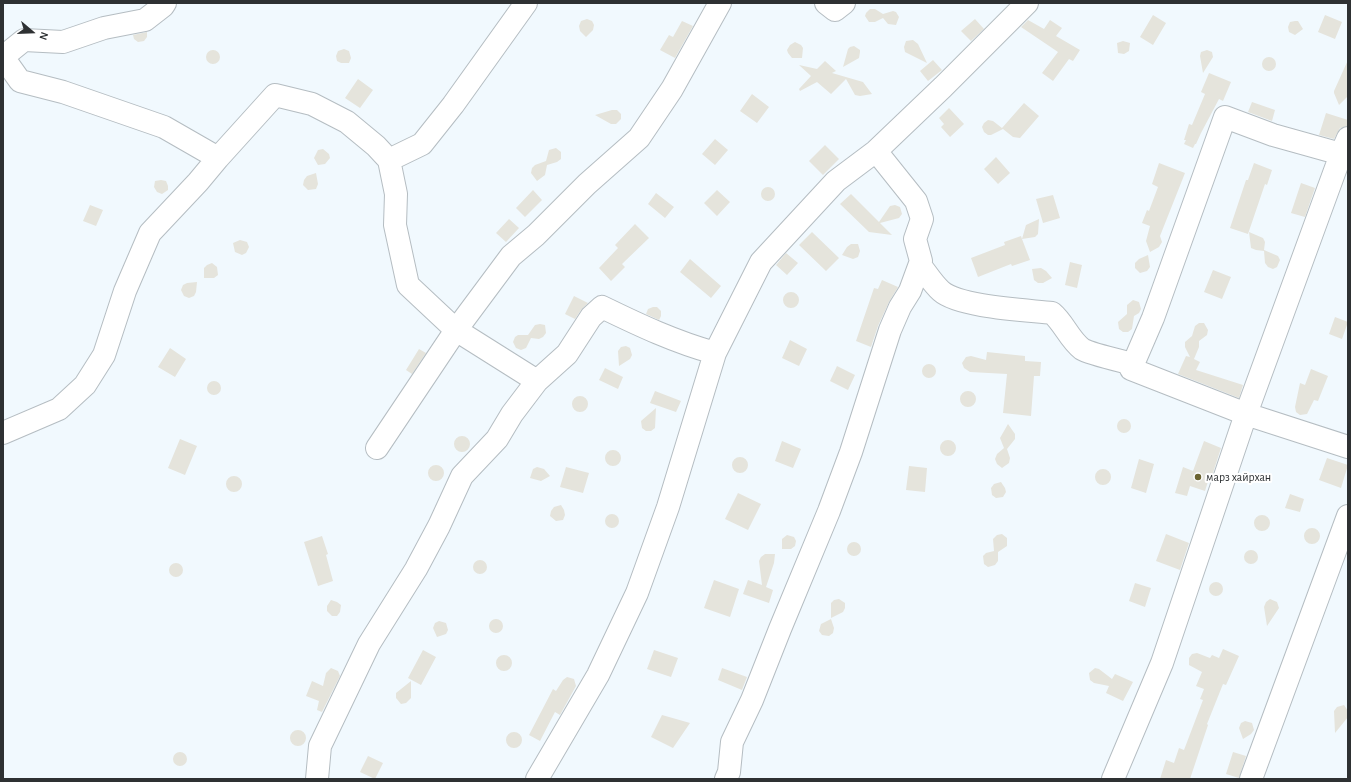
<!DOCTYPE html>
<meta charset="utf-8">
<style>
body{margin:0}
#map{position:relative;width:1351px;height:782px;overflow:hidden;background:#f1f9fe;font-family:"Alegreya Sans",sans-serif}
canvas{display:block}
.frame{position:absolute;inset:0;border:4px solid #2e3133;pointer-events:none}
.north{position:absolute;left:12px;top:12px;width:40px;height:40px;-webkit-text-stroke:3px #fff;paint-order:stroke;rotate:109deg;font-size:11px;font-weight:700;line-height:16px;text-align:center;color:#2e3133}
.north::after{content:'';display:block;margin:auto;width:14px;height:18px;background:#2e3133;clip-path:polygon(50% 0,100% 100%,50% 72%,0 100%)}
</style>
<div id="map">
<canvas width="1351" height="782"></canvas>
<div class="frame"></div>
<div class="north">N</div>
</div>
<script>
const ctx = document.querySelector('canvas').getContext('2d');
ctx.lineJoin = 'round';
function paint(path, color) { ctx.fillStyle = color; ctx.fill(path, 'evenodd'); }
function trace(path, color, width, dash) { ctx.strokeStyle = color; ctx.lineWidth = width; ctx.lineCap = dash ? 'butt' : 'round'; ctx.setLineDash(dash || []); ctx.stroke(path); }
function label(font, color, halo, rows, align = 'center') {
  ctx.font = font + ' "Alegreya Sans",sans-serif'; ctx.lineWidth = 4; ctx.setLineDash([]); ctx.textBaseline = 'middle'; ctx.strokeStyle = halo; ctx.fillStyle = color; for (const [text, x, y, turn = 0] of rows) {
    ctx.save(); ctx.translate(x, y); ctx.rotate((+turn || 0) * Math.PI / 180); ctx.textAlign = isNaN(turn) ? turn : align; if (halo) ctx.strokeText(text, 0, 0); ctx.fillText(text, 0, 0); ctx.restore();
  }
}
paint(new Path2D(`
 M 870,9 L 875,9 L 883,14 L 893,11 L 896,12 L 899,17 L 896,25 L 888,24 L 883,18 L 875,22 L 869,22 L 865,16 L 866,13 Z
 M 1153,15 L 1166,23 L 1153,45 L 1140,37 Z
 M 1325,15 L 1342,22 L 1335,39 L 1318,32 Z
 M 587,19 L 592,21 L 594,25 L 593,30 L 586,37 L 580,31 L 579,26 L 581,21 Z
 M 975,19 L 984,29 L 971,41 L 961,31 Z
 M 1028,20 L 1044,29 L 1050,20 L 1062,28 L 1056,36 L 1080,50 L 1073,61 L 1069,59 L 1053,81 L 1042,73 L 1058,52 L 1021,27 Z
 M 682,21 L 693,26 L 675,58 L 660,50 L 669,35 L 673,37 Z
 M 1295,21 L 1298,21 L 1303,29 L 1295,35 L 1289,32 L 1288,27 L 1290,22 Z
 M 147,32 L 147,37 L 144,41 L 138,42 L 134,39 L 133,35 Z
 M 913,40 L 918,44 L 927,63 L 905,52 L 904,47 L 906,41 Z
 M 1123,41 L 1130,43 L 1129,51 L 1124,54 L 1118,53 L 1117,43 Z
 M 795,42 L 801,45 L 803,48 L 802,58 L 792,58 L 788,53 L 787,50 L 790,45 Z
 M 854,46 L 860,50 L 860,52 L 859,58 L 843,67 L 848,49 L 850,47 Z
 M 344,49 L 349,51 L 351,58 L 349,63 L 341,63 L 337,61 L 336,56 L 338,51 Z
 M206 57a7 7 0 1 1 14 0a7 7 0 1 1-14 0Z
 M 1207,50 L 1212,52 L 1213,57 L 1203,73 L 1200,56 L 1201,52 Z
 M1262 64a7 7 0 1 1 14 0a7 7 0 1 1-14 0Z
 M 933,60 L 942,70 L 928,81 L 920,71 Z
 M 1348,60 L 1348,96 L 1339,105 L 1334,93 L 1334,91 Z
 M 825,61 L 836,71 L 832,73 L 863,82 L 872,94 L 860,96 L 855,95 L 846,79 L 831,94 L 817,82 L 800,91 L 799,89 L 811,76 L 799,65 L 817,69 Z
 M 1209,73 L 1231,82 L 1223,101 L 1219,99 L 1201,133 L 1196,144 L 1195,144 L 1193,148 L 1184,144 L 1186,140 L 1184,140 L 1189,124 L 1192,125 L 1205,94 L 1201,92 Z
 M 358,79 L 373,90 L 360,108 L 345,98 Z
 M 752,94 L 769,107 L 757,123 L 740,111 Z
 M 1252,102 L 1275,110 L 1272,121 L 1248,112 Z
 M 1024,103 L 1039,116 L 1020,138 L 1013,137 L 1003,129 L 991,135 L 988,135 L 984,132 L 982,127 L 984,123 L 988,120 L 993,121 L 1002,128 Z
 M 949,108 L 964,124 L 950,137 L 941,127 L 944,124 L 939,118 Z
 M 612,110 L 617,110 L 621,114 L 621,119 L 616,124 L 611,124 L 595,115 Z
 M 1326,113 L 1348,120 L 1348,126 L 1340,128 L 1334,139 L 1319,135 Z
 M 715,139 L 728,150 L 715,165 L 702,154 Z
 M 825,145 L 839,159 L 823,175 L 809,161 Z
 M 556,148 L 561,152 L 561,159 L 557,162 L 547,165 L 545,175 L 537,181 L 531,173 L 532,168 L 535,165 L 546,161 L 549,150 Z
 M 323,149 L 329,154 L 330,158 L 325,164 L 318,165 L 314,158 L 318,150 Z
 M 996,157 L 1010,173 L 998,184 L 984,169 Z
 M 1159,163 L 1185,173 L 1160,236 L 1162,242 L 1159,247 L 1150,252 L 1146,241 L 1150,226 L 1142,223 L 1147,210 L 1149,211 L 1158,187 L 1152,184 Z
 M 1254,163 L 1272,170 L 1267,185 L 1265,184 L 1248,234 L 1230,228 L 1246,180 L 1248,180 Z
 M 316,173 L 318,184 L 316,189 L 308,190 L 303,185 L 304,180 L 307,176 Z
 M 161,180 L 166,181 L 168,186 L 168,190 L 162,194 L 157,192 L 154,187 L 155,181 Z
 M 1301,183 L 1315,188 L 1305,217 L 1291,213 Z
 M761 194a7 7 0 1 1 14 0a7 7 0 1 1-14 0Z
 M 533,190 L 542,200 L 525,217 L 516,208 Z
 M 717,190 L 730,202 L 717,216 L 704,203 Z
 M 656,193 L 674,207 L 665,218 L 648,204 Z
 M 851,194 L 879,222 L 890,206 L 895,205 L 900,207 L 902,214 L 899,218 L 880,223 L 892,235 L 869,232 L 840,204 Z
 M 1053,195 L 1060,218 L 1043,223 L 1036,199 Z
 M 90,205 L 103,210 L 96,226 L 83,221 Z
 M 509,219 L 519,228 L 506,242 L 496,233 Z
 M 1039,219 L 1038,234 L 1035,237 L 1022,239 L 1030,260 L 1012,266 L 1011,264 L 978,277 L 971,258 L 1005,245 L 1004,242 L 1021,236 L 1022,239 L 1026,225 Z
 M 635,224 L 649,238 L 622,264 L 625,267 L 611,281 L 599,268 L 618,248 L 615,245 Z
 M 812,232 L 839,258 L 826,271 L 799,245 Z
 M 1249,232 L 1263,238 L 1265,242 L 1264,250 L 1278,256 L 1280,260 L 1277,267 L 1273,269 L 1268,267 L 1265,263 L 1264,251 L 1256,250 L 1251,248 Z
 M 240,240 L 247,242 L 249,247 L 246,253 L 242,255 L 235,252 L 233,243 Z
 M 851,244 L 858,244 L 860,251 L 858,257 L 853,259 L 842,255 L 847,247 Z
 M 786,253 L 798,263 L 787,275 L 776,265 Z
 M 1148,255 L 1150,267 L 1147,271 L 1140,273 L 1135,268 L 1135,263 L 1139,259 Z
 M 690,259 L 721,286 L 711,298 L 680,272 Z
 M 1070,262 L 1082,265 L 1077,288 L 1065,285 Z
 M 212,263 L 217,267 L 218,275 L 214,278 L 204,278 L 204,268 L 207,265 Z
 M 1041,268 L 1046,271 L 1052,278 L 1043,283 L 1038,283 L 1034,280 L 1032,269 Z
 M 1213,270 L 1231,277 L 1222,299 L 1204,292 Z
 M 882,280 L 898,287 L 889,302 L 878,326 L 871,347 L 856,341 L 874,288 L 878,289 Z
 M 197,282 L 196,292 L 194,296 L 189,298 L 184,296 L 181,290 L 183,285 L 187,283 Z
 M783 300a8 8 0 1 1 16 0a8 8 0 1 1-16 0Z
 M 574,296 L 588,303 L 581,310 L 575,319 L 565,314 Z
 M 1133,300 L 1139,302 L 1141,309 L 1139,313 L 1134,316 L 1132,329 L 1128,332 L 1123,332 L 1119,329 L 1118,322 L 1127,314 L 1127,305 Z
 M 653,307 L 657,307 L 661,311 L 661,316 L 659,320 L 646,314 L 648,309 Z
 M 1335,317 L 1348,322 L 1342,339 L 1329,334 Z
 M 1199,323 L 1204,323 L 1208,330 L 1207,335 L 1199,341 L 1199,347 L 1194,359 L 1200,362 L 1196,370 L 1243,385 L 1239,398 L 1178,374 L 1186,356 L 1190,357 L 1185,347 L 1185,342 L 1192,336 L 1195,326 Z
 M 540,324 L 545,325 L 546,333 L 543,337 L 539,339 L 531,338 L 526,348 L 521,350 L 516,348 L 513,342 L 515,337 L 518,335 L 528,335 L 535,325 Z
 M 790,340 L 807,349 L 799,366 L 782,358 Z
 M 626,346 L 630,348 L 632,355 L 630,359 L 619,366 L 618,351 L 621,347 Z
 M 170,348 L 186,359 L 175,377 L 158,367 Z
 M 419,349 L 426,353 L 412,374 L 406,370 Z
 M 987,352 L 1025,356 L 1025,361 L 1041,362 L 1040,376 L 1034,376 L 1031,416 L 1003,413 L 1007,374 L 970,372 L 964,368 L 962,363 L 966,357 L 971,356 L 986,360 Z
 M922 371a7 7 0 1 1 14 0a7 7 0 1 1-14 0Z
 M 837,366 L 855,375 L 848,390 L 830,381 Z
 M 605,368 L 623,377 L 618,389 L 599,380 Z
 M 1311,369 L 1328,376 L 1318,401 L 1314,400 L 1307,414 L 1300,415 L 1296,412 L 1295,407 L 1300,383 L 1305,385 Z
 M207 388a7 7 0 1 1 14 0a7 7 0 1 1-14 0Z
 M 655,391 L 681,401 L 676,412 L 650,403 Z
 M960 399a8 8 0 1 1 16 0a8 8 0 1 1-16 0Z
 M572 404a8 8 0 1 1 16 0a8 8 0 1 1-16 0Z
 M 656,408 L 655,428 L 651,431 L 646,431 L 642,428 L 641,421 Z
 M1117 426a7 7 0 1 1 14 0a7 7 0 1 1-14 0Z
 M 1008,424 L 1015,434 L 1015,439 L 1007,449 L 1010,458 L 1009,463 L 1002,468 L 997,464 L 995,459 L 997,454 L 1004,448 L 1000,438 Z
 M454 444a8 8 0 1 1 16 0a8 8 0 1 1-16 0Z
 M 180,439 L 197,446 L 185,475 L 168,468 Z
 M940 448a8 8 0 1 1 16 0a8 8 0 1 1-16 0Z
 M 782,441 L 801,449 L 793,468 L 775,461 Z
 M 1204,441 L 1221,448 L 1212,476 L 1210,475 L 1205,491 L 1190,486 L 1187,496 L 1175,493 L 1183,467 L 1193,471 Z
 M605 458a8 8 0 1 1 16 0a8 8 0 1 1-16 0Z
 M732 465a8 8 0 1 1 16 0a8 8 0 1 1-16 0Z
 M 1327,458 L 1348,465 L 1341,488 L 1319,480 Z
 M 1139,459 L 1154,464 L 1146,493 L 1131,488 Z
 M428 473a8 8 0 1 1 16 0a8 8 0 1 1-16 0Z
 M 909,466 L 927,468 L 925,492 L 906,490 Z
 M 537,467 L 544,469 L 550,476 L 541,481 L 530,478 L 533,469 Z
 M 566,467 L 589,473 L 583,493 L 560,487 Z
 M1095 477a8 8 0 1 1 16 0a8 8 0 1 1-16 0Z
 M226 484a8 8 0 1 1 16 0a8 8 0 1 1-16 0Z
 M 1001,482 L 1005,488 L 1006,492 L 1003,497 L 996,498 L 992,495 L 991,488 L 994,484 Z
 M 738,493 L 761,504 L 748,530 L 725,519 Z
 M 1290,494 L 1304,499 L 1300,512 L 1285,508 Z
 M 561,505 L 564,510 L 565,515 L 563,520 L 556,521 L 550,516 L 551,511 L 554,507 Z
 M605 521a7 7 0 1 1 14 0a7 7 0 1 1-14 0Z
 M1254 523a8 8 0 1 1 16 0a8 8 0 1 1-16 0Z
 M1304 536a8 8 0 1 1 16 0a8 8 0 1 1-16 0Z
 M 1002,534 L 1007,538 L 1007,546 L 998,552 L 998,561 L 995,565 L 988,567 L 984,564 L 983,556 L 986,553 L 994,551 L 993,539 L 997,535 Z
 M 1166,534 L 1189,543 L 1180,570 L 1156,561 Z
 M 787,535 L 794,537 L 796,541 L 795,546 L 791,549 L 782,549 L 782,539 Z
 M 322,536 L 328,554 L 326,555 L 333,581 L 318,586 L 304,542 Z
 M847 549a7 7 0 1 1 14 0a7 7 0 1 1-14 0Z
 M1244 557a7 7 0 1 1 14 0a7 7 0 1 1-14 0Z
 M 765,554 L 775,554 L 774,563 L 766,587 L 773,590 L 769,603 L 743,594 L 748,580 L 762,585 L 759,561 L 761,557 Z
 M473 567a7 7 0 1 1 14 0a7 7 0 1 1-14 0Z
 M169 570a7 7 0 1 1 14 0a7 7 0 1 1-14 0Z
 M 714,580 L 739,589 L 730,617 L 704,608 Z
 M1209 589a7 7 0 1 1 14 0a7 7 0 1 1-14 0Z
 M 1135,583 L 1151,588 L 1145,607 L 1129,601 Z
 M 839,599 L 845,603 L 845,608 L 843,612 L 831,618 L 831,603 L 834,600 Z
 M 1270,599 L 1277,602 L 1279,608 L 1267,626 L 1264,607 L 1266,602 Z
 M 331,600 L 337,602 L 341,605 L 340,612 L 337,616 L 332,616 L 327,611 L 327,606 Z
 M489 626a7 7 0 1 1 14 0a7 7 0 1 1-14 0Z
 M 831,619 L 834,628 L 833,633 L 829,636 L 822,635 L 819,631 L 821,624 Z
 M 439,621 L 446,623 L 448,630 L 446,634 L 437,637 L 433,628 L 435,623 Z
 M 1223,649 L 1239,656 L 1226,685 L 1223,684 L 1207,724 L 1208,725 L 1190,779 L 1160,779 L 1166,760 L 1174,763 L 1179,748 L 1184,750 L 1203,700 L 1200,699 L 1204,689 L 1196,686 L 1202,672 L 1189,665 L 1189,658 L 1192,654 L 1197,653 L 1210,658 L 1212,655 L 1219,658 Z
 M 423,650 L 436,657 L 421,685 L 408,678 Z
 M 654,650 L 678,658 L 671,677 L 647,669 Z
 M496 663a8 8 0 1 1 16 0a8 8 0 1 1-16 0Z
 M 331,668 L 338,671 L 340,676 L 322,712 L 317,710 L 319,701 L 306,696 L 312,681 L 323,686 L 326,673 Z
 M 722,668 L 747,677 L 742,690 L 718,680 Z
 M 1095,668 L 1099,669 L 1112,679 L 1115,674 L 1133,682 L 1123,701 L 1106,693 L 1109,686 L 1094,683 L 1090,680 L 1089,673 Z
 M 567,677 L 574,679 L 576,686 L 560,715 L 555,712 L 540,741 L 529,735 L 553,689 L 556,691 L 563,680 Z
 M 411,681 L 411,698 L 406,703 L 401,704 L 396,698 L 396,693 Z
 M 1344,705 L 1348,711 L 1348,717 L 1335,733 L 1334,711 L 1337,707 Z
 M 662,715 L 690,723 L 673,748 L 651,737 Z
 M 1245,721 L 1252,723 L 1254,730 L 1251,734 L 1243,739 L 1239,728 L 1241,723 Z
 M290 738a8 8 0 1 1 16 0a8 8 0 1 1-16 0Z
 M506 740a8 8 0 1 1 16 0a8 8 0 1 1-16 0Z
 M173 759a7 7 0 1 1 14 0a7 7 0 1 1-14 0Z
 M 1233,752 L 1246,756 L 1239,778 L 1226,774 Z
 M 368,756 L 383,763 L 375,779 L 360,772 Z`), '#e5e4dc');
const minor = new Path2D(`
 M 826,3 L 835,10 L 844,3
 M 3,57 L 20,81 L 63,92 L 164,127 L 218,158 L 275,95 L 312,104 L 347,122 L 376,146 L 389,160 L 396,194 L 395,225 L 408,285 L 456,330 L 537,381 L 512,414 L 497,439 L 462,476 L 439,526 L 416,569 L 369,644 L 320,746 L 317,779
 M 3,57 L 24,40 L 63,42 L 104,28 L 145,20 L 163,6 L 165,3
 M 1341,154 L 1273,135 L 1225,117 L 1153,318 L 1131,369 L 1246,414 L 1348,447
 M 389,160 L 422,144 L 453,105 L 526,3
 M 920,265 C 927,274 933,284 941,291 C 959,307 1026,310 1052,313 C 1064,323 1069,339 1082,349 C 1090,354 1122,361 1133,364
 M 537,381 L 567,354 L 591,317 L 602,307 C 639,325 675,342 715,353
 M 3,433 L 59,409 L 85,385 L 104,355 L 125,291 L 150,233 L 198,182 L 218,158
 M 377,448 L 456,330 L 511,256 L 536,235 L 587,184 L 639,138 L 672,89 L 720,3
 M 537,779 L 598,675 L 637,593 L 668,507 L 715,353 L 761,262 L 836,181 L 876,151 L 943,87 L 1027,3
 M 726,779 L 729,772 L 732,742 L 752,700 L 780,629 L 829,511 L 851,452 L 890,330 L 900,307 L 910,291 L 921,261 L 915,239 L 922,219 L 916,201 L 876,151
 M 1113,779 L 1162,663 L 1246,414 L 1341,154 L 1348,138
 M 1251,779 L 1348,516`);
trace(minor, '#b5bdc2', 24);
trace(minor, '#fff', 22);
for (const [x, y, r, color] of [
 [1198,477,4,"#6c6431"]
]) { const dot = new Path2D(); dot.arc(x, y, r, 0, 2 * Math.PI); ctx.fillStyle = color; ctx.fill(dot); trace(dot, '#fff', 1.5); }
label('12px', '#2e3133', '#fff', [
 ["марз хайрхан",1206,477]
], 'left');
</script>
